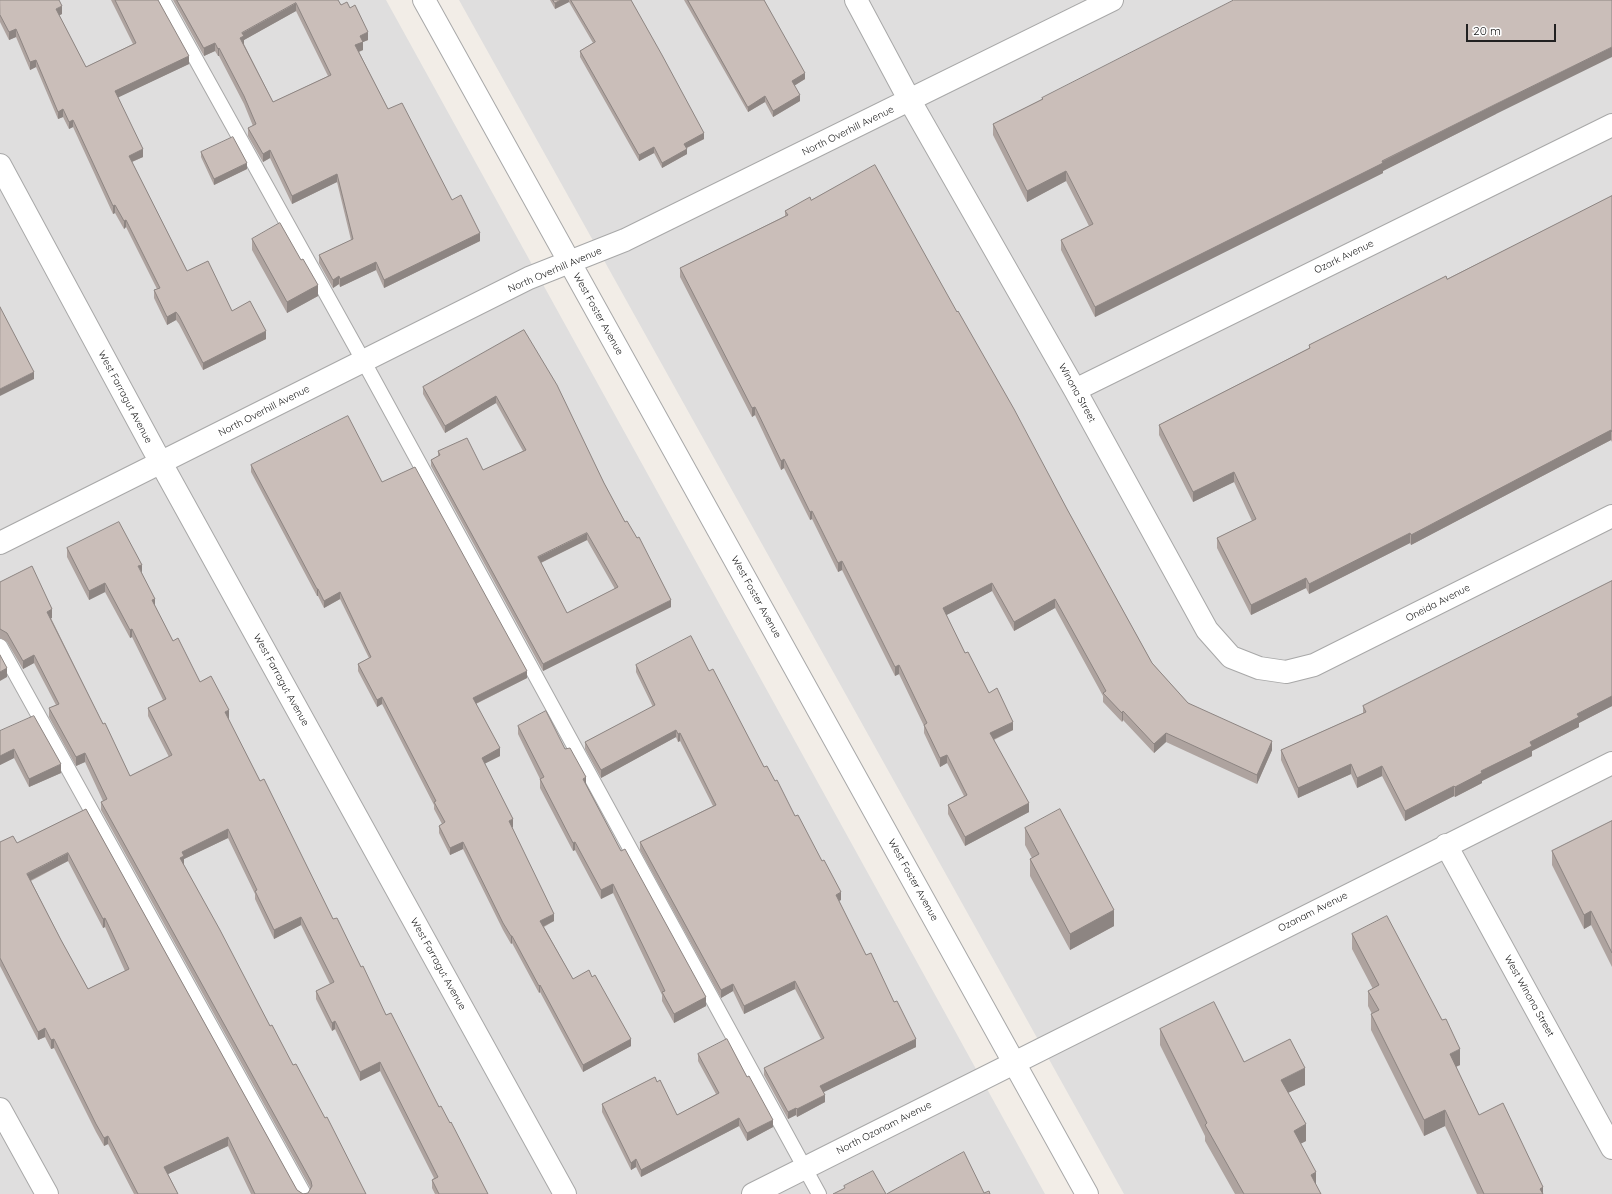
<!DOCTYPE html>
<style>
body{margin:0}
#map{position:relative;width:1612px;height:1194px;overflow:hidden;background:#f2ede7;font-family:Quicksand,sans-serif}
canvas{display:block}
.scale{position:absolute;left:1466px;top:24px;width:90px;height:18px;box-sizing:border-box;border:2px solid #212121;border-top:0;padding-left:5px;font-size:12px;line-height:14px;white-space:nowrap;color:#212121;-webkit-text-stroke:3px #fff;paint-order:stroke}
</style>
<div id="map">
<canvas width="1612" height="1194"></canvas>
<div class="scale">20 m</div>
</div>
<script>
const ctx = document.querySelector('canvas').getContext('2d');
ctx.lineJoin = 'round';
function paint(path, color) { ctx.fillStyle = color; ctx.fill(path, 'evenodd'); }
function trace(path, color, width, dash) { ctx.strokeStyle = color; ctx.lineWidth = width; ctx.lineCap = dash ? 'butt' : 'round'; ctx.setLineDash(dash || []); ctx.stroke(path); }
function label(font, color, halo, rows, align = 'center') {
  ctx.font = font + ' Quicksand,sans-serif'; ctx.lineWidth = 3.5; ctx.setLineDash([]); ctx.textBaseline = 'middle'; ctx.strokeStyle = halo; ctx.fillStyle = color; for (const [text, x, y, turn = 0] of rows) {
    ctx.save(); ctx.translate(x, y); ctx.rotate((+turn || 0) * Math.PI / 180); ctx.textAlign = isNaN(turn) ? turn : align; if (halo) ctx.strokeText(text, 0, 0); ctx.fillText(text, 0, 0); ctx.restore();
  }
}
paint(new Path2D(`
 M 0,0 L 386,0 L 1045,1194 L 0,1194 Z
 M 459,0 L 1612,0 L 1612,1194 L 1124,1194 Z`), '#dfdede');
const service = new Path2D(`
 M 163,0 L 364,362 L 819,1194
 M 0,646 L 304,1194`);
const minor = new Path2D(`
 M 856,0 L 910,101 L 1075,390 L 1207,630 L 1231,657 L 1259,668 L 1286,672 L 1314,665 L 1612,516
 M 0,165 L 161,463 L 565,1194
 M 1075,390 L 1612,125
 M 0,543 L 529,278 L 625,240 L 1112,0
 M 1446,845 L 1612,1148
 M 0,1109 L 47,1194
 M 753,1194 L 1612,763`);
const tertiary = new Path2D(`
 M 424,0 L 1087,1194`);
trace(service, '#a8a8a8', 16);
trace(minor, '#a8a8a8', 24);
trace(tertiary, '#a8a8a8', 24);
trace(service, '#fff', 14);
trace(minor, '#fff', 22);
trace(tertiary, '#fff', 22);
paint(new Path2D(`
 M 0,0 L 62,14 L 59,15 L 86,67 L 133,44 L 111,0 L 158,0 L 189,64 L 118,97 L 143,157 L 132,162 L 187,271 L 232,311 L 266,339 L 203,370 L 179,324 L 176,320 L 167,325 L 154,298 L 154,290 L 157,289 L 126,227 L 124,229 L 115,213 L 113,214 L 73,127 L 69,129 L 63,117 L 58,119 L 36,67 L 30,70 L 16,37 L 9,40 L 0,22 Z
 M 173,0 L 338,0 L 341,5 L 368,40 L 363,42 L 363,50 L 359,52 L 388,109 L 480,241 L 384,288 L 376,270 L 340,287 L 339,284 L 333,288 L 319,263 L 319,255 L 351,240 L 337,182 L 292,204 L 270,158 L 263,162 L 248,136 L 248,128 L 253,126 L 244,104 L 219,56 L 218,56 L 215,51 L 204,56 ZM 296,11 L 328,76 L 273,102 L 244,44 L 244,40 Z
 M 550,0 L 631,0 L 704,139 L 687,148 L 687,154 L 662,168 L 654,153 L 639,161 L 580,57 L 580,51 L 593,43 L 569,2 L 555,9 Z
 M 684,0 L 764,0 L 805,79 L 794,86 L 800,101 L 773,117 L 765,102 L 748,112 Z
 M 1042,98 L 1496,114 L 1383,171 L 1383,173 L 1095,317 L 1061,250 L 1061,240 L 1089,226 L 1066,181 L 1027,202 L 993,135 L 993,124 L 1042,99 Z
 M 201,152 L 247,169 L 214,185 L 201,157 Z
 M 1612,196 L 1612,442 L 1611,440 L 1411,545 L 1410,543 L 1309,594 L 1306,588 L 1251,615 L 1217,548 L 1217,538 L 1252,521 L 1234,482 L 1193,502 L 1159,435 L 1159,425 L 1309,348 L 1309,345 L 1447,279 Z
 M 811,200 L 957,312 L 1067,509 L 1152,663 L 1188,703 L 1272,750 L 1257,784 L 1166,742 L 1154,753 L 1123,720 L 1122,722 L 1103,702 L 1103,696 L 1055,608 L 1014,631 L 992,591 L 946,615 L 965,653 L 989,693 L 1013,730 L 994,740 L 1029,812 L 965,846 L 948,814 L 948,805 L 964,796 L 947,763 L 940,767 L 924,733 L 924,726 L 899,674 L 895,676 L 842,570 L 838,572 L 812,519 L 810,520 L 784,468 L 781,470 L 755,415 L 752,417 L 680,277 L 680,268 L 785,216 L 785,211 Z
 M 252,239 L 318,296 L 287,313 L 252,250 Z
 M 524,330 L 604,483 L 671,607 L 543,671 L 431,466 L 431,460 L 438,456 L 438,451 L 483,470 L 523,451 L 496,403 L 445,433 L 423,394 L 423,387 ZM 587,540 L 615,589 L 567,613 L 541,563 Z
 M 251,465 L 382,482 L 527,678 L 476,704 L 500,756 L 484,764 L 513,827 L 512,827 L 554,921 L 544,927 L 573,979 L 631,1046 L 583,1072 L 540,992 L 539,993 L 512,943 L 511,944 L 503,930 L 463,849 L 450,855 L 439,833 L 439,826 L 442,824 L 434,809 L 434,805 L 382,704 L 377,707 L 358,671 L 358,664 L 369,658 L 340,599 L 324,608 L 318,596 L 317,596 L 251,472 Z
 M 67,548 L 142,573 L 155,606 L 173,641 L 200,682 L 229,719 L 228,719 L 260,781 L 333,919 L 361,967 L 386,1015 L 439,1107 L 450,1123 L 488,1194 L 435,1194 L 432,1188 L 432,1180 L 434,1178 L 380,1071 L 360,1081 L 335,1029 L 332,1031 L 316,999 L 316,991 L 330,984 L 301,925 L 274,939 L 255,899 L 255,894 L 228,838 L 184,859 L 184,865 L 270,1026 L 293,1065 L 366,1194 L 251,1194 L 228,1146 L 168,1174 L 178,1194 L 134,1194 L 108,1144 L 104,1146 L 96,1132 L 54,1048 L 51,1049 L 45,1037 L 38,1040 L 0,966 L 0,842 L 17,843 L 86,809 L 297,1190 L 303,1194 L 308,1193 L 311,1189 L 101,810 L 101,802 L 103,801 L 85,762 L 76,766 L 49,717 L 49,708 L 56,705 L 34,663 L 23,669 L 7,642 L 0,638 L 0,582 L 52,618 L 51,618 L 103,724 L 130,776 L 169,757 L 148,716 L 148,708 L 163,700 L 132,637 L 130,638 L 105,592 L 89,600 L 67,557 ZM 68,861 L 103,928 L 105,927 L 125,971 L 88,989 L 61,940 L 31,881 Z
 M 1612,581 L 1612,706 L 1579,723 L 1579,727 L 1532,751 L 1532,756 L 1482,781 L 1482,783 L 1455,797 L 1454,796 L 1405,821 L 1382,776 L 1357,788 L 1351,774 L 1298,798 L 1281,760 L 1281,750 L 1363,713 L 1363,706 Z
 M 636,665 L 709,671 L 764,767 L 775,781 L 795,816 L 841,900 L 839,901 L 866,955 L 894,1002 L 916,1047 L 823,1092 L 825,1102 L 797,1117 L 796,1115 L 788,1119 L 764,1075 L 764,1068 L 821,1039 L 795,989 L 744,1014 L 733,991 L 721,998 L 640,850 L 640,842 L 713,806 L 680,741 L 678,742 L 676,737 L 601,778 L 585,749 L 585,742 L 653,707 L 636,672 Z
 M 518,726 L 565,749 L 586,784 L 621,851 L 706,1006 L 674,1023 L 662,1001 L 662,995 L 613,893 L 601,899 L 575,850 L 573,851 L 540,788 L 540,779 L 518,734 Z
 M 0,731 L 61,773 L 29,787 L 14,758 L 0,765 Z
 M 1612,821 L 1612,967 L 1591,925 L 1584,929 L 1552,865 L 1552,851 Z
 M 1025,828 L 1114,926 L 1070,950 L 1030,876 L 1030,859 L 1032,858 L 1025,845 Z
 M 1352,934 L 1460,1065 L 1456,1067 L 1479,1115 L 1543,1187 L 1543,1194 L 1477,1194 L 1445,1126 L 1424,1136 L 1371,1030 L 1371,1014 L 1372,1014 L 1368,1006 L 1368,991 L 1373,989 L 1352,949 Z
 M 1160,1029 L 1305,1085 L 1288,1093 L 1306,1141 L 1300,1144 L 1316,1185 L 1321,1194 L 1235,1194 L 1205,1141 L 1205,1136 L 1160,1045 Z
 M 698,1054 L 773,1127 L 747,1141 L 739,1126 L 641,1177 L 636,1167 L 631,1170 L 602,1112 L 602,1104 L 677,1115 L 716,1094 L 698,1061 Z`), '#aea39f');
paint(new Path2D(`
 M 561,0 L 569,0 L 569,2 L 555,9 L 555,3 Z
 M 296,3 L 296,11 L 244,40 L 244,44 L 240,46 L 240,38 L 242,33 Z
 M 62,6 L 62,14 L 56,17 L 56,9 Z
 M 16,29 L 16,37 L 9,40 L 9,32 Z
 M 368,32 L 368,40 L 363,42 L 363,50 L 355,53 L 355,45 L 360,36 Z
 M 215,43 L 215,51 L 204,56 L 204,48 Z
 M 1612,47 L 1612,57 L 1496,114 L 1383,171 L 1383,173 L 1095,317 L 1095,307 L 1496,104 Z
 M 219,48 L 219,56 L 218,56 L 218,49 Z
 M 189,56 L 189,64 L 115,99 L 115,91 Z
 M 36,60 L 36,67 L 30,70 L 30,62 Z
 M 805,73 L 805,79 L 792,87 L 792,81 Z
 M 800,95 L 800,101 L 773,117 L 773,111 Z
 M 765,96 L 765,102 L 748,112 L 748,107 Z
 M 63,109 L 63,117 L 58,119 L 58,112 Z
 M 73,120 L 73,127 L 69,129 L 69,122 Z
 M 704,133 L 704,139 L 684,149 L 684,144 Z
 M 654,147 L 654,153 L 639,161 L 639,155 Z
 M 143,149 L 143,157 L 129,163 L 129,156 Z
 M 687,149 L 687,154 L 662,168 L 662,163 Z
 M 270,150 L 270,158 L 263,162 L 263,154 Z
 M 247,163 L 247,169 L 214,185 L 214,179 Z
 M 1066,171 L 1066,181 L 1027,202 L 1027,191 Z
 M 337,174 L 337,182 L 292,204 L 292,196 Z
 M 115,205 L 115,213 L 113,214 L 113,206 Z
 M 126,220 L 126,227 L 124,229 L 124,221 Z
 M 480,233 L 480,241 L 384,288 L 384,280 Z
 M 376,262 L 376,270 L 340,287 L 340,279 Z
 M 339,276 L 339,284 L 333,288 L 333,280 Z
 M 318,285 L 318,296 L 287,313 L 287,302 Z
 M 176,312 L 176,320 L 167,325 L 167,317 Z
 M 266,331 L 266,339 L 203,370 L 203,363 Z
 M 34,372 L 34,379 L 0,396 L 0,389 Z
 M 496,396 L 496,403 L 445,433 L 445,426 Z
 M 755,407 L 755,415 L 752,417 L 752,408 Z
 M 1611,430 L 1611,440 L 1411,545 L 1411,535 Z
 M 784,459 L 784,468 L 781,470 L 781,461 Z
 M 1234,472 L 1234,482 L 1193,502 L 1193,492 Z
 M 812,511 L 812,519 L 810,520 L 810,512 Z
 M 587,533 L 587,540 L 538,564 L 538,557 Z
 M 1410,533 L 1410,543 L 1309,594 L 1309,584 Z
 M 842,561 L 842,570 L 838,572 L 838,563 Z
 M 142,565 L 142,573 L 138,566 Z
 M 1306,578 L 1306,588 L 1251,615 L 1251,605 Z
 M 105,583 L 105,592 L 89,600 L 89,591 Z
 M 992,583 L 992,591 L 943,617 L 943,608 Z
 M 317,589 L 318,589 L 318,596 L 317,596 Z
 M 340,592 L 340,599 L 324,608 L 324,601 Z
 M 155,599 L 155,608 L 152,600 Z
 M 1055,599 L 1055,608 L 1014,631 L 1014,622 Z
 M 671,600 L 671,607 L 543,671 L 543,664 Z
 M 52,609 L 52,618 L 47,620 L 47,612 Z
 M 132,629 L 132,637 L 130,638 L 130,630 Z
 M 34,655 L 34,663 L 23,669 L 23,661 Z
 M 899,665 L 899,674 L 895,676 L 895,667 Z
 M 7,668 L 7,677 L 0,681 L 0,672 Z
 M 527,671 L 527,678 L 473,705 L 473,698 Z
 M 1612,696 L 1612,706 L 1579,723 L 1579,727 L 1532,751 L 1532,756 L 1482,781 L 1482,783 L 1455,797 L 1455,787 L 1577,714 Z
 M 382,697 L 382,704 L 377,707 L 377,700 Z
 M 229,710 L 229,719 L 225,721 L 225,712 Z
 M 1123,711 L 1123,720 L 1122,722 L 1122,713 Z
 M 1013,722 L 1013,730 L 990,741 L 990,733 Z
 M 676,730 L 676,737 L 601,778 L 601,770 Z
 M 680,733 L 680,741 L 678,742 L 678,734 Z
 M 1166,733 L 1166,742 L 1154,753 L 1154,744 Z
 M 1272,741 L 1272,750 L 1257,784 L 1257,775 Z
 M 500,748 L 500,756 L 482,765 L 482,758 Z
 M 14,749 L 14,758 L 0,765 L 0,756 Z
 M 85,753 L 85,762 L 76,766 L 76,757 Z
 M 947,755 L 947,763 L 940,767 L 940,758 Z
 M 61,764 L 61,773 L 29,787 L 29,779 Z
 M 1351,764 L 1351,774 L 1298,798 L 1298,788 Z
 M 1382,766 L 1382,776 L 1357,788 L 1357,778 Z
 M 586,777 L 586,786 L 583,779 Z
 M 1454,786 L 1454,796 L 1405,821 L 1405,811 Z
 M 1029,803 L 1029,812 L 965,846 L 965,837 Z
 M 513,819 L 513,827 L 509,829 L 509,821 Z
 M 228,829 L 228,838 L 184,859 L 184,865 L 180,867 L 180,858 L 182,852 Z
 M 463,842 L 463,849 L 450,855 L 450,848 Z
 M 575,842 L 575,850 L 573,851 L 573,843 Z
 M 68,853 L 68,861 L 27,882 L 27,874 Z
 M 613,884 L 613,893 L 601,899 L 601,890 Z
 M 841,892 L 841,900 L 836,902 L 836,895 Z
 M 1114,910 L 1114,926 L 1070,950 L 1070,934 Z
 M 1591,911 L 1591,925 L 1584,929 L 1584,915 Z
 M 554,914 L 554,921 L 540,928 L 540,921 Z
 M 301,917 L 301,925 L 274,939 L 274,930 Z
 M 105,918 L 105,927 L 103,928 L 103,919 Z
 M 511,936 L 512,936 L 512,943 L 511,944 Z
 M 795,981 L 795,989 L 744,1014 L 744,1006 Z
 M 733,984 L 733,991 L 721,998 L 721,990 Z
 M 540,985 L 540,992 L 539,993 L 539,986 Z
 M 706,997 L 706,1006 L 674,1023 L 674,1014 Z
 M 335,1021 L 335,1029 L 332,1031 L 332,1023 Z
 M 45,1028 L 45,1037 L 38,1040 L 38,1032 Z
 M 54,1039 L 54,1048 L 51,1049 L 51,1040 Z
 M 631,1039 L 631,1046 L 583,1072 L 583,1065 Z
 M 916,1039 L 916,1047 L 820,1094 L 820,1086 Z
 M 1460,1049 L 1460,1065 L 1450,1069 L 1450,1054 Z
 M 380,1062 L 380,1071 L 360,1081 L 360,1072 Z
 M 1305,1068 L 1305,1085 L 1281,1096 L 1281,1080 Z
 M 825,1095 L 825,1102 L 797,1117 L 797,1109 Z
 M 796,1108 L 796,1115 L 788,1119 L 788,1112 Z
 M 1445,1110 L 1445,1126 L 1424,1136 L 1424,1120 Z
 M 739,1118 L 739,1126 L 641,1177 L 641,1170 Z
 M 773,1120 L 773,1127 L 747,1141 L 747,1133 Z
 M 1306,1124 L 1306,1141 L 1294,1147 L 1294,1131 Z
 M 108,1136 L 108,1144 L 104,1146 L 104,1138 Z
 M 228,1137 L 228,1146 L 164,1176 L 164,1167 Z
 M 636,1159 L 636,1167 L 631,1170 L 631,1163 Z
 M 1316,1172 L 1316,1189 L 1311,1175 Z
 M 1543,1187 L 1543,1194 L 1540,1189 Z`), '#8d8582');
const building = new Path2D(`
 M 0,0 L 59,0 L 62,6 L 56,9 L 86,67 L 136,43 L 115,0 L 158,0 L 189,56 L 115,91 L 143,149 L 129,156 L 187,271 L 208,261 L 232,311 L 250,301 L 266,331 L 203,363 L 179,316 L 176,312 L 167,317 L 154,290 L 160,288 L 126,220 L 124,221 L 115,205 L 113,206 L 73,120 L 69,122 L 63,109 L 58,112 L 36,60 L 30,62 L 16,29 L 9,32 L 0,15 Z
 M 177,0 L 338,0 L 341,5 L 347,2 L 350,8 L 355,5 L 368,32 L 360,36 L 363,42 L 355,45 L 388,109 L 402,103 L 452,200 L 461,195 L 480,233 L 384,280 L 376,262 L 340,279 L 339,276 L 333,280 L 319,255 L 353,239 L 337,174 L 292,196 L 270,150 L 263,154 L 248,128 L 256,124 L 244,96 L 219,48 L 218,49 L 215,43 L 204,48 ZM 296,3 L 331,75 L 273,102 L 240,38 L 244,36 L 242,33 Z
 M 553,0 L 561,0 L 555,3 Z
 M 571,0 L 631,0 L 662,55 L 704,133 L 684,144 L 687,149 L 662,163 L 654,147 L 639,155 L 580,51 L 595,42 Z
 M 688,0 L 764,0 L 805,73 L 792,81 L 800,95 L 773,111 L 765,96 L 748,107 Z
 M 1234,0 L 1612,0 L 1612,47 L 1496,104 L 1382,161 L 1383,163 L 1095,307 L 1061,240 L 1093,224 L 1066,171 L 1027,191 L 993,124 L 1043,99 L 1042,98 Z
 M 233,137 L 247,163 L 214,179 L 201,152 Z
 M 875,165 L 957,312 L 958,311 L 1014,409 L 1067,509 L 1152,663 L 1188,703 L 1272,741 L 1257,775 L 1166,733 L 1154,744 L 1123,711 L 1122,713 L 1103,693 L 1106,691 L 1055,599 L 1014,622 L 992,583 L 943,608 L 965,653 L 968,652 L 989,693 L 997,688 L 1013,722 L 990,733 L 1029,803 L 965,837 L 948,805 L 967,795 L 947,755 L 940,758 L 924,725 L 927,723 L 899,665 L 895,667 L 842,561 L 838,563 L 812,511 L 810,512 L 784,459 L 781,461 L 755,407 L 752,408 L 680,268 L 788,215 L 785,211 L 810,197 L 811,200 Z
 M 1612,196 L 1612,432 L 1611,430 L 1411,535 L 1410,533 L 1309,584 L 1306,578 L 1251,605 L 1217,538 L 1256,519 L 1234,472 L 1193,492 L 1159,425 L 1310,348 L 1309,345 L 1446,276 L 1447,279 Z
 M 280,223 L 301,260 L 303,259 L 318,285 L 287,302 L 252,239 Z
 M 0,307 L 34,372 L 0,389 Z
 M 524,330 L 557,385 L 604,483 L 625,522 L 627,521 L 637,538 L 639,537 L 671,600 L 543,664 L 431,460 L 440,455 L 438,451 L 467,438 L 483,470 L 526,450 L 496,396 L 445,426 L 423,387 ZM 587,533 L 618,587 L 567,613 L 538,557 Z
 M 348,416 L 382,482 L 415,467 L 527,671 L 473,698 L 500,748 L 482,758 L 513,819 L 509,821 L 554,914 L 540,921 L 573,979 L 589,970 L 592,977 L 595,975 L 631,1039 L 583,1065 L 540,985 L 539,986 L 512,936 L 511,936 L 503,923 L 463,842 L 450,848 L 439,826 L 445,822 L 434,802 L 436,801 L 382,697 L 377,700 L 358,664 L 371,657 L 340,592 L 324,601 L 318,589 L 317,589 L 251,465 Z
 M 119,522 L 142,565 L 138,566 L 155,599 L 152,600 L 173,641 L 178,638 L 200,682 L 211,676 L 229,710 L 225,712 L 260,781 L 264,779 L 333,919 L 337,918 L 361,967 L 363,966 L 386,1015 L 391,1013 L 439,1107 L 441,1106 L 450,1123 L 451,1122 L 488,1194 L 439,1194 L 432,1180 L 438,1177 L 380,1062 L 360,1072 L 335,1021 L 332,1023 L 316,991 L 334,982 L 301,917 L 274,930 L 255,891 L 257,890 L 228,829 L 182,852 L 184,856 L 180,858 L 220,930 L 270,1026 L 272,1025 L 293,1065 L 296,1064 L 325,1118 L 327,1117 L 366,1194 L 255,1194 L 228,1137 L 164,1167 L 178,1194 L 138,1194 L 108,1136 L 104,1138 L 96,1124 L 54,1039 L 51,1040 L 45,1028 L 38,1032 L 0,958 L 0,842 L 13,836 L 17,843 L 86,809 L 297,1190 L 303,1194 L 308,1193 L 312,1186 L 311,1181 L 101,802 L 107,799 L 85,753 L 76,757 L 49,708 L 59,704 L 34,655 L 23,661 L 7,633 L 0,629 L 0,582 L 32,566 L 52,609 L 47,612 L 103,724 L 105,723 L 130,776 L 172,755 L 148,708 L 166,699 L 132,629 L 130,630 L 105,583 L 89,591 L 67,548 ZM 68,853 L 103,919 L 105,918 L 129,969 L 88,989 L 61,940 L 27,874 Z
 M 1612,581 L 1612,696 L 1577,714 L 1579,717 L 1530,742 L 1532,746 L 1481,771 L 1482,773 L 1455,787 L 1454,786 L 1405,811 L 1382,766 L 1357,778 L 1351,764 L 1298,788 L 1281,750 L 1366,712 L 1363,706 Z
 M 691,636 L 709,671 L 713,669 L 764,767 L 767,766 L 775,781 L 777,780 L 795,816 L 798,815 L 822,861 L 824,860 L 841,892 L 836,895 L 866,955 L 871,953 L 894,1002 L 897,1001 L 916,1039 L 820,1086 L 825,1095 L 797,1109 L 796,1108 L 788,1112 L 764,1068 L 824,1038 L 795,981 L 744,1006 L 733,984 L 721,990 L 640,842 L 716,805 L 680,733 L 678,734 L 676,730 L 601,770 L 585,742 L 655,705 L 636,665 Z
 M 0,655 L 7,668 L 0,672 Z
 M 546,711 L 565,749 L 570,748 L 586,777 L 583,779 L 621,851 L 625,849 L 706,997 L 674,1014 L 662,992 L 665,991 L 613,884 L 601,890 L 575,842 L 573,843 L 540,779 L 544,777 L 518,726 Z
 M 34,716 L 61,764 L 29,779 L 14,749 L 0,756 L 0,731 Z
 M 1060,809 L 1114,910 L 1070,934 L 1030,859 L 1039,854 L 1025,828 Z
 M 1612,821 L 1612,953 L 1591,911 L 1584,915 L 1552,851 Z
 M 1387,916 L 1442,1020 L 1446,1019 L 1460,1049 L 1450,1054 L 1479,1115 L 1503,1103 L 1543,1187 L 1540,1189 L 1543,1194 L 1484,1194 L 1445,1110 L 1424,1120 L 1371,1014 L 1379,1010 L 1368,991 L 1379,985 L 1352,934 Z
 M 1214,1002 L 1244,1062 L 1290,1039 L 1305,1068 L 1281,1080 L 1306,1124 L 1294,1131 L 1316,1172 L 1311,1175 L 1321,1194 L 1244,1194 L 1205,1125 L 1207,1123 L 1160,1029 Z
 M 727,1039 L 747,1077 L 749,1076 L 773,1120 L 747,1133 L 739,1118 L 641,1170 L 636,1159 L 631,1163 L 602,1104 L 655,1077 L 657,1082 L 660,1080 L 677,1115 L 719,1093 L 698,1054 Z
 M 964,1152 L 984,1193 L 989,1191 L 990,1194 L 887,1194 Z
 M 873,1171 L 886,1194 L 833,1194 L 845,1188 L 844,1186 Z`);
paint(building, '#cabeb9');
trace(building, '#8d8582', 1);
label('10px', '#212121', '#fff', [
 ["North Overhill Avenue",848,131,-26],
 ["Ozark Avenue",1344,257,-26],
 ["North Overhill Avenue",555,270,-23],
 ["West Foster Avenue",598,314,61],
 ["Winona Street",1077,393,61],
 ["West Farragut Avenue",125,397,62],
 ["North Overhill Avenue",264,411,-27],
 ["West Foster Avenue",756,597,61],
 ["Oneida Avenue",1438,603,-27],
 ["West Farragut Avenue",281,680,61],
 ["West Foster Avenue",913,880,61],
 ["Ozanam Avenue",1313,912,-27],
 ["West Farragut Avenue",438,964,61],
 ["West Winona Street",1529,996,61],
 ["North Ozanam Avenue",884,1128,-27]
]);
</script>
